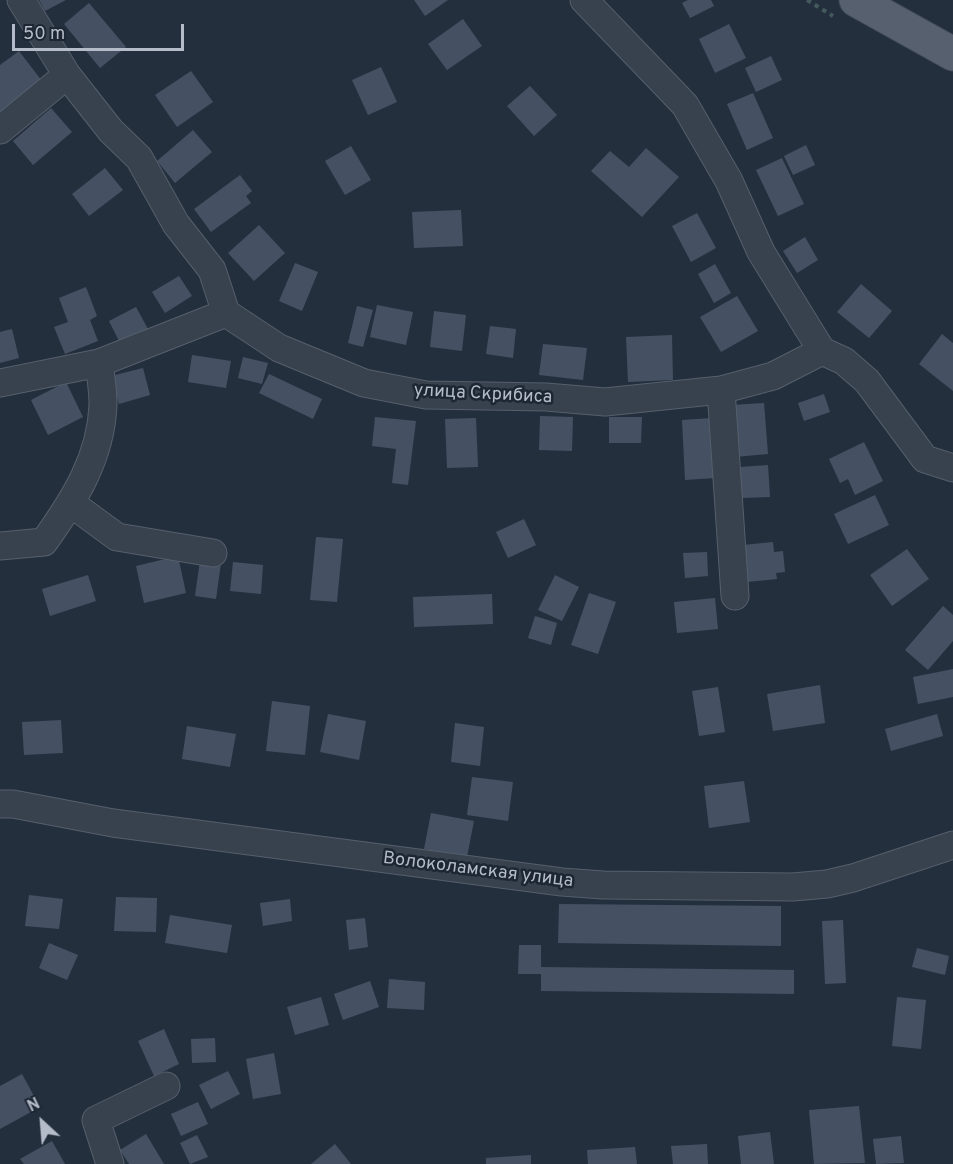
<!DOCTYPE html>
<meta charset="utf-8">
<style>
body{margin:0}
#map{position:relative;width:953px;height:1164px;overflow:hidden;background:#242f3e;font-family:Overpass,sans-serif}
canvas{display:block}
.north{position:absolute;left:12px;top:1092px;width:60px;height:60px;-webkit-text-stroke:4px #1d2633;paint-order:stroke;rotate:334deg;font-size:16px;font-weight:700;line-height:24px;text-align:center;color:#b4bcc9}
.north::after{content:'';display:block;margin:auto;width:21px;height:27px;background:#b4bcc9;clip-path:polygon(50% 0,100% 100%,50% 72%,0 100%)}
.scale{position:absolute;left:12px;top:24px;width:172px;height:27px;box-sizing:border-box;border:3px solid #b4bcc9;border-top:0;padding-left:8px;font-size:18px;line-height:21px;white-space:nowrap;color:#b4bcc9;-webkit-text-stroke:4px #1d2633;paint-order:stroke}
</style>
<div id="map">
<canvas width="953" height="1164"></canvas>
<div class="north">N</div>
<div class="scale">50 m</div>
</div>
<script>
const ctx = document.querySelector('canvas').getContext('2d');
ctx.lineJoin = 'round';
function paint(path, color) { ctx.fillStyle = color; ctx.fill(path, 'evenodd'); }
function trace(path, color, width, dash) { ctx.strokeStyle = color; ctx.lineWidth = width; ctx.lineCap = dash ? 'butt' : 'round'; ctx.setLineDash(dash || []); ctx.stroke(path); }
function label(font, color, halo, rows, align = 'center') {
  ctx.font = font + ' Overpass,sans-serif'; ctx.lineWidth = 5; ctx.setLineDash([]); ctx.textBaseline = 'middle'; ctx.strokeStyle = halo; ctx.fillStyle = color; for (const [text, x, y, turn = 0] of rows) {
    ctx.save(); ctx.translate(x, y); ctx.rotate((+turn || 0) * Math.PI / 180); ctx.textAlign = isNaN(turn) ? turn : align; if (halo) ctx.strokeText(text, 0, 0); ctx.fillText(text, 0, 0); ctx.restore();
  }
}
paint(new Path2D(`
 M 39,0 L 66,0 L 45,11 Z
 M 414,0 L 448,0 L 425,16 Z
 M 688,0 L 711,0 L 714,6 L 690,18 L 682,3 Z
 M 89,3 L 126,47 L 100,68 L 64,24 Z
 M 463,19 L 482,46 L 447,70 L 428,44 Z
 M 729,24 L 746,58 L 715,73 L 699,39 Z
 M 19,51 L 42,81 L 0,112 L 0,65 Z
 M 771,56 L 782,80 L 756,92 L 745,68 Z
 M 381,67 L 397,102 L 368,115 L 352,80 Z
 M 191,71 L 213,102 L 177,127 L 155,95 Z
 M 530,86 L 557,115 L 534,136 L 507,106 Z
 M 753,93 L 773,138 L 747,150 L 727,104 Z
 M 51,108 L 72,132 L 33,165 L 13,141 Z
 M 193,130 L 212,152 L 175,183 L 157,161 Z
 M 806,145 L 815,165 L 793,175 L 784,156 Z
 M 351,146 L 371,180 L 345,195 L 325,161 Z
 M 646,148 L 679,177 L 642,217 L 591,171 L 610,151 L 629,167 Z
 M 782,158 L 804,204 L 778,216 L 756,170 Z
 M 105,168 L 123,190 L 89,216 L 72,194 Z
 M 240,175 L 252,191 L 246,196 L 251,203 L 211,232 L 194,209 Z
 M 461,210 L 463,246 L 414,248 L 412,212 Z
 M 697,213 L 716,248 L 691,262 L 672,226 Z
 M 259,225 L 285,253 L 254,281 L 228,253 Z
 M 805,237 L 818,260 L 797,273 L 783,251 Z
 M 295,263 L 318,272 L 302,311 L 279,301 Z
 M 715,264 L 731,293 L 714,303 L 698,274 Z
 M 179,276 L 192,296 L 165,313 L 152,292 Z
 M 861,284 L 892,311 L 869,338 L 837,312 Z
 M 86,287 L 97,316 L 90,320 L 98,341 L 65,354 L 54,327 L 68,322 L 59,298 Z
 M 737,296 L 758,331 L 721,352 L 700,317 Z
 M 377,305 L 413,312 L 406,345 L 370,337 Z
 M 357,306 L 373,310 L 363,347 L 348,343 Z
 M 136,307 L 148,329 L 120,343 L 109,321 Z
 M 434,311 L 466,315 L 462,351 L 430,347 Z
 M 490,326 L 516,329 L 513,358 L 486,354 Z
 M 12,329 L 19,358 L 0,363 L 0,332 Z
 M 942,334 L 953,343 L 953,391 L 919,364 Z
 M 672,335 L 673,380 L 628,382 L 626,337 Z
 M 543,344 L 587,348 L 583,380 L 539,375 Z
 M 192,355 L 231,361 L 226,388 L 188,382 Z
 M 243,357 L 268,363 L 262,384 L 238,378 Z
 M 143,368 L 150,395 L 119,404 L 111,376 Z
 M 269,374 L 322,399 L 313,419 L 259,393 Z
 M 66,382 L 83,417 L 48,435 L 31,400 Z
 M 824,394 L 830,412 L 804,421 L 798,403 Z
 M 764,403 L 768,454 L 735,457 L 731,405 Z
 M 540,416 L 573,417 L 572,451 L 539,450 Z
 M 375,417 L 416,421 L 408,485 L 392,483 L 396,449 L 372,446 Z
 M 609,417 L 642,417 L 641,443 L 609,443 Z
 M 476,418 L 478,467 L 447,468 L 445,419 Z
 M 712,418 L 715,478 L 685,480 L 682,420 Z
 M 864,442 L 883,481 L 855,495 L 848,479 L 840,483 L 829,459 Z
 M 768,465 L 770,497 L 742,498 L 740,467 Z
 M 875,495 L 889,525 L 848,544 L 834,514 Z
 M 524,519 L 536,545 L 508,558 L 496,532 Z
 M 316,537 L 343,539 L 337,602 L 310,600 Z
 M 773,542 L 774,552 L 783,551 L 785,572 L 776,573 L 777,579 L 747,582 L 743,545 Z
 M 907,549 L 929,579 L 892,606 L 870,575 Z
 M 707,552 L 708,576 L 685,578 L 683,553 Z
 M 178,556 L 186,593 L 144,603 L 136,566 Z
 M 200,560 L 221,563 L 216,599 L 195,596 Z
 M 233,562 L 263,565 L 261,594 L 230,591 Z
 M 88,575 L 96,601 L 50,616 L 42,589 Z
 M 555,575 L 579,587 L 562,621 L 538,610 Z
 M 589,593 L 616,602 L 598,654 L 571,645 Z
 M 492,594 L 493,624 L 414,627 L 413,597 Z
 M 715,598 L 718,629 L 677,633 L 674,602 Z
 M 943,606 L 953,615 L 953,641 L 928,670 L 905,650 Z
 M 535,616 L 557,623 L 551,645 L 528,638 Z
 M 953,669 L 953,697 L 918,704 L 913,677 Z
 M 820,685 L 825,723 L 773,731 L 767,694 Z
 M 718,687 L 725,732 L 699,736 L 692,691 Z
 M 272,701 L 310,706 L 305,755 L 266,751 Z
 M 328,714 L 366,721 L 359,760 L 320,752 Z
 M 937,714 L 943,736 L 891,751 L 885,729 Z
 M 61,720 L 63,753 L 24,755 L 22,722 Z
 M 455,723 L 484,727 L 480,766 L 451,762 Z
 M 187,726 L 236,734 L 230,767 L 182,759 Z
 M 472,777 L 513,782 L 508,821 L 467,815 Z
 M 744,781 L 750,822 L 709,828 L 704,786 Z
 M 431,813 L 474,821 L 467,857 L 424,849 Z
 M 29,895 L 63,899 L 59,929 L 25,926 Z
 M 116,897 L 157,898 L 156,932 L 114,931 Z
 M 290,899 L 292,921 L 263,926 L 260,903 Z
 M 559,904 L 781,906 L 781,946 L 558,943 Z
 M 170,915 L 232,925 L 227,953 L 165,943 Z
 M 365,918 L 368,947 L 349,950 L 346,920 Z
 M 843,920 L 846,983 L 825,984 L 822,921 Z
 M 49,943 L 78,955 L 67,980 L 39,968 Z
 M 519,945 L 541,945 L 541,967 L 794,970 L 794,994 L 541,991 L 541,974 L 518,974 Z
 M 917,948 L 949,956 L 945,975 L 912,967 Z
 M 389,979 L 425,982 L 424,1010 L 387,1008 Z
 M 370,981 L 379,1007 L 343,1020 L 334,994 Z
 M 321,997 L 329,1025 L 295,1035 L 287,1007 Z
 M 897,997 L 926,1000 L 921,1049 L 892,1046 Z
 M 164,1029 L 179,1064 L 154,1076 L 138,1041 Z
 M 215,1038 L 216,1062 L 192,1063 L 191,1039 Z
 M 274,1053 L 281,1094 L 253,1099 L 246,1059 Z
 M 228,1071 L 240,1094 L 211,1109 L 199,1085 Z
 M 22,1074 L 40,1107 L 0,1129 L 0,1086 Z
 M 198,1102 L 208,1124 L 181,1136 L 171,1114 Z
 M 859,1106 L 865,1163 L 814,1164 L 809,1110 Z
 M 770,1132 L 774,1164 L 741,1164 L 738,1136 Z
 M 146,1134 L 164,1164 L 129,1164 L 120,1150 Z
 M 197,1135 L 208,1157 L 190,1164 L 180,1143 Z
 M 901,1136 L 904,1163 L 876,1164 L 873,1139 Z
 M 52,1141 L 65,1164 L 24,1164 L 20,1159 Z
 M 335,1144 L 351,1164 L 311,1164 Z
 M 707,1144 L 708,1164 L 673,1164 L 671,1146 Z
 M 635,1147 L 637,1164 L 588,1164 L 587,1150 Z
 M 531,1155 L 531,1164 L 486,1164 L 486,1158 Z`), '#455162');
const minor = new Path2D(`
 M 21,0 L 67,75 L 111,131 L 139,158 L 176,224 L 212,270 L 226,313 L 279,348 L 364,383 L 426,395 L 546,397 L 605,402 L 721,390 L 773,376 L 822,351
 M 584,0 L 685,105 L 729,181 L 761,252 L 822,351 L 844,361 L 867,381 L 925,459 L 953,468
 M 0,130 L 67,75
 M 0,383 L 99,363 L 226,313
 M 721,390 L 735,596
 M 72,504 L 117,537 L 213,553
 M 0,546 L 44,542 C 74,500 101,458 103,405 C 103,391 101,377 99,363
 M 0,804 L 13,804 L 113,823 L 562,882 L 603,885 L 793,887 L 827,884 L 853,878 L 953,845
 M 110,1164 L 96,1120 L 166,1086`);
const major = new Path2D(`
 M 856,0 L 953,54`);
trace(minor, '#565f6c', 29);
trace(major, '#414a57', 35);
trace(new Path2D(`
 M 807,0 L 833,16`), '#44595c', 4, [4.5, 4.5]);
trace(minor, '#38414e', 27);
trace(major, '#56606e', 33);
label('18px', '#b4bcc9', '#1d2633', [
 ["улица Скрибиса",483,395,3],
 ["Волоколамская улица",478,871,7]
]);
</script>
